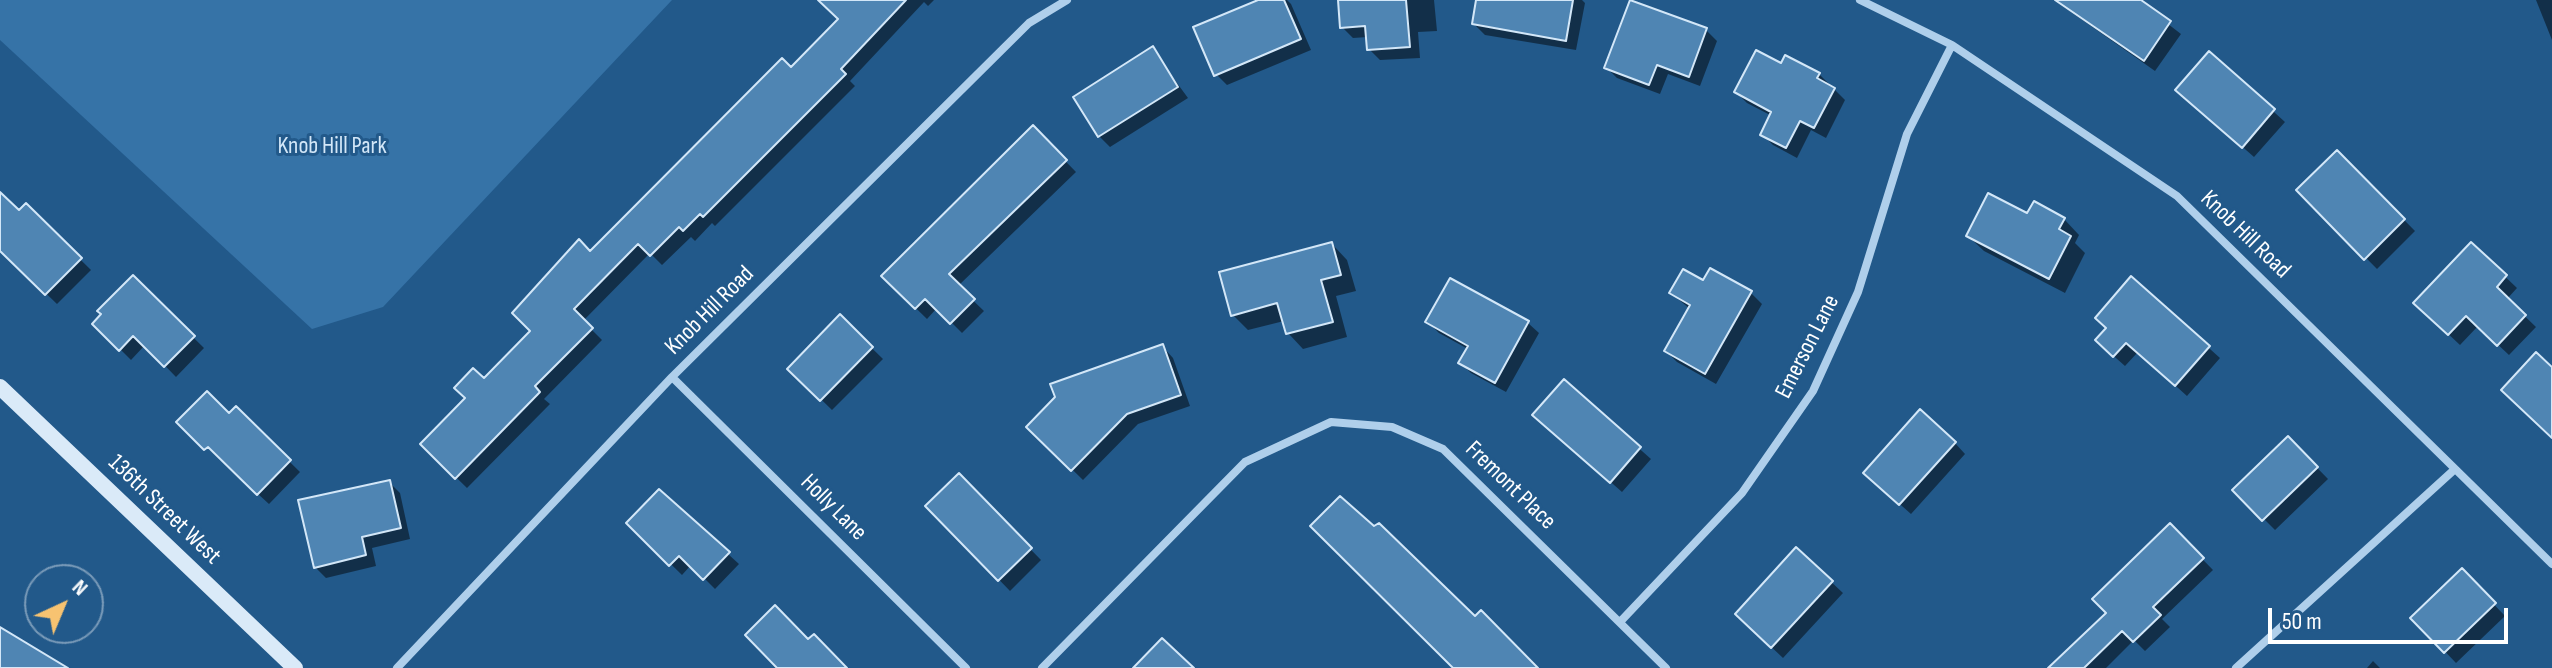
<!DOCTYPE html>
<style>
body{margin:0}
#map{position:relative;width:2552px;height:668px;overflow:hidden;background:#22598a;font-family:"Sofia Sans Condensed",sans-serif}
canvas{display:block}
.north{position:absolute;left:24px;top:564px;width:80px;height:80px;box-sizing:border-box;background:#22598a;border:2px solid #7a9bb9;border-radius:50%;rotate:44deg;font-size:22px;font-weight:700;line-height:32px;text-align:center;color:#fff}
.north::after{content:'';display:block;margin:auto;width:28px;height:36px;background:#f7c371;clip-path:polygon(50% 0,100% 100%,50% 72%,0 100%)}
.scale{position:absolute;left:2268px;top:608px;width:240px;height:36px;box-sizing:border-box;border:4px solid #fff;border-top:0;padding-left:10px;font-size:24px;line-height:28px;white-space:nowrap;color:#fff;-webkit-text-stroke:6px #22598a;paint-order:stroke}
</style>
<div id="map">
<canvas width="2552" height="668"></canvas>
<div class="north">N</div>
<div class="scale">50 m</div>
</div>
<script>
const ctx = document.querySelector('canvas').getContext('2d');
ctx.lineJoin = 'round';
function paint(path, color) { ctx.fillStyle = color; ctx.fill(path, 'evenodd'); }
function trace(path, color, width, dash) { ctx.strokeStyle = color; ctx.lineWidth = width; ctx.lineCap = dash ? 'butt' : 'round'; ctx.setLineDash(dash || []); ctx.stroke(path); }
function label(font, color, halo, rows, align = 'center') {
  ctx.font = font + ' "Sofia Sans Condensed",sans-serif'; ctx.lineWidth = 6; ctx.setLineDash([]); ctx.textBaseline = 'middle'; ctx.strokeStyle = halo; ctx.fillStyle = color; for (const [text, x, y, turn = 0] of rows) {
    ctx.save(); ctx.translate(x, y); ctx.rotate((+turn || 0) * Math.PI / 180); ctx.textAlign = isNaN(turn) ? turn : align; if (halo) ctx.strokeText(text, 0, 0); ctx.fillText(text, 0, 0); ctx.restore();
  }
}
paint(new Path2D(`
 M 0,0 L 672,0 L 383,307 L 312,329 L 0,40 Z`), '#3673a7');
paint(new Path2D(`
 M 835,0 L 934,0 L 928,6 L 924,2 L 850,81 L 855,86 L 715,226 L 712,223 L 695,241 L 691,237 L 662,265 L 650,253 L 583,321 L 602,340 L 544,399 L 550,404 L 467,488 L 422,444 L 533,331 L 547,281 L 544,277 L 579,242 L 590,253 L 791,70 L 840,19 Z
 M 1263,0 L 1287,0 L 1291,4 L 1311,50 L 1227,85 L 1216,74 Z
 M 1340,0 L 1434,0 L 1437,31 L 1418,32 L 1420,58 L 1380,60 L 1369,49 L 1368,37 L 1353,38 L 1342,27 Z
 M 1478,0 L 1582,0 L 1585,3 L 1576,50 L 1485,35 L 1474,24 Z
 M 2054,0 L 2137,0 L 2181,34 L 2155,71 Z
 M 2536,0 L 2552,0 L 2552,40 Z
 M 1706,30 L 1717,41 L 1700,86 L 1668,74 L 1660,94 L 1617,78 L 1606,67 Z
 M 1152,49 L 1188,98 L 1110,147 L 1099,136 Z
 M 2209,53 L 2285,122 L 2254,157 L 2189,100 Z
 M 1782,65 L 1819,74 L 1845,100 L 1826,138 L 1811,130 L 1797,158 L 1773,145 L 1762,134 L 1772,116 L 1747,103 L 1736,92 Z
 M 1033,128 L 1076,172 L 958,286 L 984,311 L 962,333 L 937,308 L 927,319 L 883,276 Z
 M 2337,152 L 2415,231 L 2377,269 L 2299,190 Z
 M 0,194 L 19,213 L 26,206 L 91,270 L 57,304 L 0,249 Z
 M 2028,216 L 2064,219 L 2079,235 L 2075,243 L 2085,253 L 2065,293 L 1984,251 L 1968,236 Z
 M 1332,244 L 1347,260 L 1356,291 L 1336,296 L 1347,337 L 1303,349 L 1288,333 L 1284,321 L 1248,330 L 1233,315 Z
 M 2471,244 L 2517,288 L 2507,299 L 2536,327 L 2509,355 L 2478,326 L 2460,345 L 2427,314 Z
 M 133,278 L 204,348 L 176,377 L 145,345 L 131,360 L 95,324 Z
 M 2132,279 L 2220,358 L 2187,396 L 2138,352 L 2125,366 L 2108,351 L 2108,328 Z
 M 1704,283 L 1751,293 L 1762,304 L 1716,384 L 1677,362 L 1666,351 L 1690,309 L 1671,293 Z
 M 840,317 L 883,359 L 832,410 L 790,369 Z
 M 1428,322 L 1528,323 L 1539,333 L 1506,392 L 1471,373 L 1460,362 L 1468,349 L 1439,333 Z
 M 1163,347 L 1173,358 L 1190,406 L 1138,424 L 1083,480 L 1029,427 Z
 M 1564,382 L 1651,459 L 1622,492 L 1546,425 Z
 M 236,409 L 300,472 L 269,504 L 179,422 L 229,416 Z
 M 2288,438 L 2328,479 L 2275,530 L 2235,490 Z
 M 1955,443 L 1965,454 L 1911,514 L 1876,483 Z
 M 959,476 L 1041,560 L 1010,591 L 928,506 Z
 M 389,482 L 400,493 L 410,539 L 372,548 L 376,566 L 326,578 L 315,567 Z
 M 629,523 L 728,554 L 739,564 L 715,589 L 691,565 L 682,575 Z
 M 2170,526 L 2213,570 L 2162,619 L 2170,627 L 2145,651 L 2134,640 L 2106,668 L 2051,668 L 2109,613 Z
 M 1797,550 L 1843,593 L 1783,658 L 1748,625 Z
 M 2462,571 L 2505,616 L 2456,663 L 2413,618 Z
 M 2373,661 L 2380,668 L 2367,668 Z`), '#0007');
const building = new Path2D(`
 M 818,0 L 906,0 L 841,69 L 846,74 L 703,217 L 700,214 L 683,231 L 679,227 L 650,256 L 638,244 L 574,309 L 593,328 L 535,386 L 540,392 L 455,479 L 420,444 L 465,398 L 454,388 L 473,368 L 484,378 L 530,331 L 512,313 L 579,239 L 590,251 L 782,58 L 791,67 L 838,19 Z
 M 1258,0 L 1284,0 L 1301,39 L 1214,76 L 1193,27 Z
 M 1338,0 L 1406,0 L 1410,47 L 1367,50 L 1365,26 L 1340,28 Z
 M 1476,0 L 1573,0 L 1566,41 L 1472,24 Z
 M 1630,0 L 1707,28 L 1689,77 L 1657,65 L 1649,85 L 1604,68 Z
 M 2055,0 L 2141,0 L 2171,21 L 2144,61 Z
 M 1153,46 L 1178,87 L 1098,137 L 1073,97 Z
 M 1756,50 L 1781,63 L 1785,55 L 1820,73 L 1817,78 L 1835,88 L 1814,128 L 1800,121 L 1786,148 L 1760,135 L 1771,112 L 1734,92 Z
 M 2209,51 L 2275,109 L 2242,148 L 2175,90 Z
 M 1033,125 L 1067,160 L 949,274 L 975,299 L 950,324 L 925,299 L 915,309 L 881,276 Z
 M 2337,150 L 2405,219 L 2364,260 L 2296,190 Z
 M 0,192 L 19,210 L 26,203 L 82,258 L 45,295 L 0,251 Z
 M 1988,193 L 2027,213 L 2034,201 L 2065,218 L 2059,229 L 2071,236 L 2049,279 L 1966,236 Z
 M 1332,242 L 1341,275 L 1321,280 L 1333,322 L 1286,334 L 1277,303 L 1231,316 L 1219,272 Z
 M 2471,242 L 2507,275 L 2497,287 L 2526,315 L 2497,346 L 2466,316 L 2448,335 L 2413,303 Z
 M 1710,268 L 1752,291 L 1705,374 L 1664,351 L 1690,305 L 1669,293 L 1683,269 L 1703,280 Z
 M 133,275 L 195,336 L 164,367 L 133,336 L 119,351 L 92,324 L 101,314 L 97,311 Z
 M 2131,276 L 2210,346 L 2175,386 L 2126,343 L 2113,357 L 2095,340 L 2106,328 L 2095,318 Z
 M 1450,278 L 1529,321 L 1495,383 L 1458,363 L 1468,346 L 1425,322 Z
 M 840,314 L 873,347 L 820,401 L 787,369 Z
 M 1163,344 L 1181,395 L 1127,414 L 1071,471 L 1026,427 L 1055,397 L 1050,384 Z
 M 2536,352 L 2552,367 L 2552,438 L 2501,390 Z
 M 1564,379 L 1641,447 L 1610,483 L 1532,415 Z
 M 207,391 L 229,413 L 236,406 L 291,460 L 257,495 L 208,447 L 204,450 L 176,422 Z
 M 1920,409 L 1956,442 L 1899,505 L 1863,473 Z
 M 2288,436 L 2318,467 L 2262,521 L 2232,490 Z
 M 959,473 L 1032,548 L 998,581 L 925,506 Z
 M 390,480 L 401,528 L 362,537 L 366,555 L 314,568 L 298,500 Z
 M 659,489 L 730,552 L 703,580 L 679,556 L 669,566 L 626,523 Z
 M 1340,496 L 1374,526 L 1379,523 L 1475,616 L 1481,610 L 1538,668 L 1453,668 L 1310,526 Z
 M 2170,523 L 2204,558 L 2153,607 L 2161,615 L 2133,642 L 2122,631 L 2084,668 L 2048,668 L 2106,613 L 2092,599 Z
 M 1796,547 L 1833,581 L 1771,648 L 1735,614 Z
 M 2462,568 L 2496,603 L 2444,653 L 2410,618 Z
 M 775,605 L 808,639 L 814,634 L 847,668 L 777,668 L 745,635 Z
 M 0,627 L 68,668 L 0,668 Z
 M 1162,638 L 1194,668 L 1133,668 Z`);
paint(building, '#4f85b3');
trace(building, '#d3e7f8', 2);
trace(new Path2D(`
 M 1860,0 L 1952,45 L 2177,196 L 2552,564
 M 672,377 L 966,668
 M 1620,622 L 1742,493 L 1813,391 L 1858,292 L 1907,134 L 1952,45
 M 397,668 L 672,377 L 1029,23 L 1067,0
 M 1042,668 L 1245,462 L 1331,422 L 1392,427 L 1443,449 L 1666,668
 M 2236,668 L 2455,469`), '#afcfeb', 8);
trace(new Path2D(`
 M 0,387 L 295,668`), '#daeaf8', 16);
label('24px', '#d3e7f8', '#22598a', [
 ["Knob Hill Park",332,147]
]);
label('24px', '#fff', '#22598a', [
 ["Knob Hill Road",2245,235,44],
 ["Knob Hill Road",710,311,-45],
 ["Emerson Lane",1808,347,-63],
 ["Fremont Place",1510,486,44],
 ["Holly Lane",833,508,45],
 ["136th Street West",164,510,44]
]);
</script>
